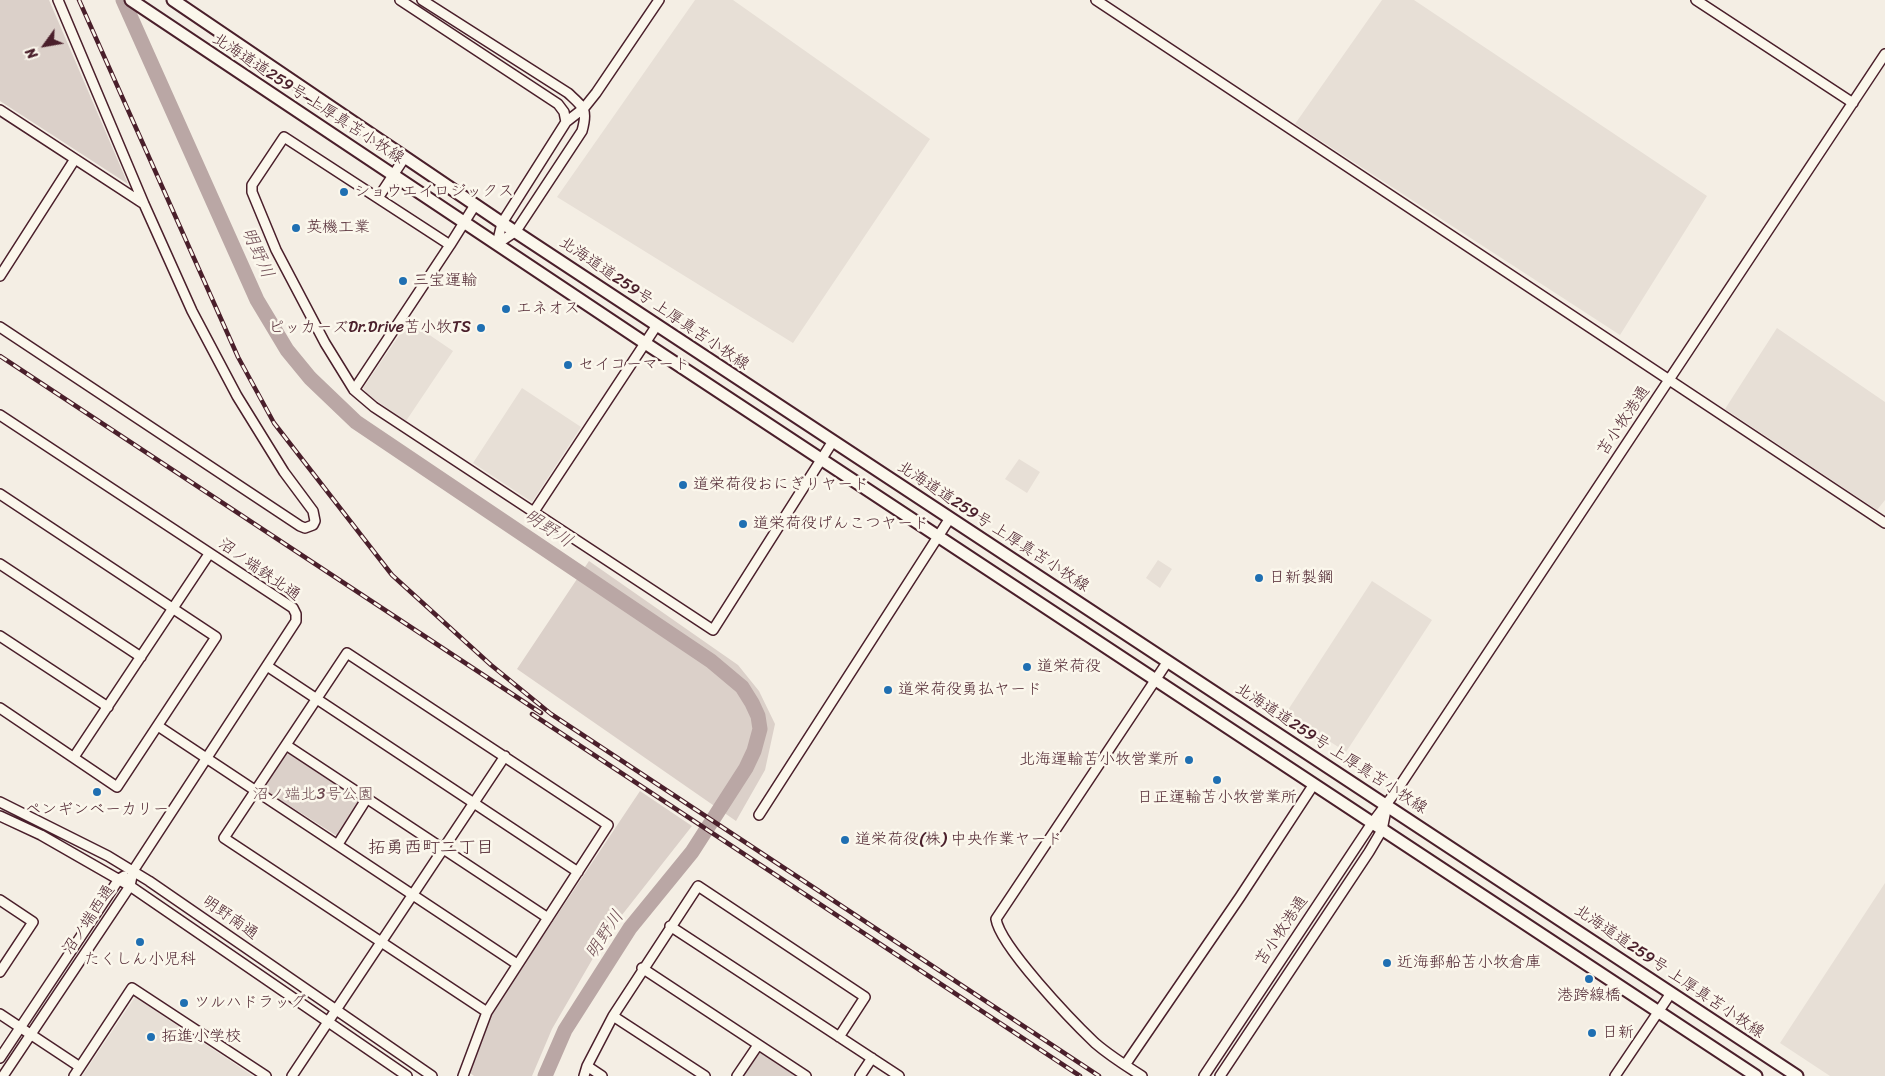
<!DOCTYPE html>
<meta charset="utf-8">
<style>
body{margin:0}
#map{position:relative;width:1885px;height:1076px;overflow:hidden;background:#f4eee4;font-family:Sriracha,sans-serif}
canvas{display:block}
.north{position:absolute;left:20px;top:20px;width:50px;height:50px;-webkit-text-stroke:4px #fbf7ec;paint-order:stroke;rotate:238deg;font-size:14px;font-weight:700;line-height:20px;text-align:center;color:#4a1f2b}
.north::after{content:'';display:block;margin:auto;width:18px;height:22px;background:#4a1f2b;clip-path:polygon(50% 0,100% 100%,50% 72%,0 100%)}
</style>
<div id="map">
<canvas width="1885" height="1076"></canvas>
<div class="north">N</div>
</div>
<script>
const ctx = document.querySelector('canvas').getContext('2d');
ctx.lineJoin = 'round';
function paint(path, color) { ctx.fillStyle = color; ctx.fill(path, 'evenodd'); }
function trace(path, color, width, dash) { ctx.strokeStyle = color; ctx.lineWidth = width; ctx.lineCap = dash ? 'butt' : 'round'; ctx.setLineDash(dash || []); ctx.stroke(path); }
function label(font, color, halo, rows, align = 'center') {
  ctx.font = font + ' Sriracha,"Klee One",sans-serif'; ctx.lineWidth = 5; ctx.setLineDash([]); ctx.textBaseline = 'middle'; ctx.strokeStyle = halo; ctx.fillStyle = color; for (const [text, x, y, turn = 0] of rows) {
    ctx.save(); ctx.translate(x, y); ctx.rotate((+turn || 0) * Math.PI / 180); ctx.textAlign = isNaN(turn) ? turn : align; if (halo) ctx.strokeText(text, 0, 0); ctx.fillText(text, 0, 0); ctx.restore();
  }
}
paint(new Path2D(`
 M 695,0 L 733,0 L 930,139 L 793,343 L 557,197 Z
 M 1382,0 L 1414,0 L 1707,196 L 1620,335 L 1295,124 Z
 M 409,321 L 453,351 L 406,421 L 367,394 L 363,388 Z
 M 1777,328 L 1885,402 L 1885,500 L 1877,510 L 1725,409 Z
 M 522,388 L 581,427 L 532,502 L 473,463 Z
 M 1019,459 L 1040,472 L 1027,493 L 1005,479 Z
 M 1158,560 L 1172,569 L 1160,588 L 1146,578 Z
 M 1372,581 L 1432,620 L 1346,752 L 1286,713 Z
 M 1885,883 L 1885,1076 L 1830,1076 L 1780,1043 Z
 M 135,997 L 253,1076 L 82,1076 Z`), '#e7dfd6');
paint(new Path2D(`
 M 0,0 L 49,0 L 128,184 L 0,101 Z
 M 589,561 L 738,665 L 759,691 L 775,724 L 765,770 L 736,821 L 517,669 Z
 M 289,753 L 358,797 L 360,803 L 337,836 L 268,792 L 264,787 L 284,755 Z
 M 640,791 L 692,826 L 607,934 L 552,1029 L 532,1076 L 474,1076 L 470,1073 L 493,1011 Z
 M 762,1052 L 798,1076 L 742,1076 L 757,1053 Z`), '#dbd0c9');
trace(new Path2D(`
 M 123,0 L 257,300 L 287,350 L 310,378 L 356,422 L 711,661 L 742,687 L 752,703 L 758,716 L 760,729 L 754,751 L 746,768 L 692,852 L 630,928 L 565,1030 L 545,1076`), '#baa7a5', 15);
const minor = new Path2D(`
 M 400,0 L 558,104 L 564,112 L 566,122
 M 422,0 L 568,93 C 584,108 588,109 582,131 L 516,231 L 497,244
 M 1096,0 L 1885,523
 M 1696,0 L 1853,103
 M 0,110 L 144,204
 M 378,198 L 405,157
 M 497,244 L 502,223 L 566,122 L 584,108 L 596,93 L 659,0
 M 450,245 L 475,205
 M 0,276 L 75,159
 M 0,327 L 300,526 L 305,528 L 313,525 L 315,521 L 313,511 L 284,472 L 237,396 L 192,311 L 144,204 L 58,0
 M 354,390 L 450,245 L 284,137 L 252,185 L 252,192 L 276,250 L 325,343 L 354,390 L 374,407 L 713,630 L 833,441
 M 0,415 L 293,608 L 296,614 L 296,621 L 133,871 L 130,886 L 3,1076
 M 0,494 L 216,637 L 117,787 L 0,708
 M 533,513 L 657,325
 M 0,564 L 141,657
 M 0,636 L 108,707
 M 267,666 L 578,872
 M 158,726 L 517,964
 M 286,745 L 548,918
 M 74,757 L 209,554
 M 0,802 L 108,856 L 149,881 L 432,1076
 M 759,815 L 950,518
 M 0,816 L 41,835 L 130,886 L 407,1076
 M 338,844 L 367,798
 M 0,900 L 33,922 L 0,972
 M 670,926 L 899,1076
 M 642,968 L 806,1076
 M 0,1014 L 80,1067
 M 613,1016 L 705,1076
 M 0,1058 L 119,879 L 124,876
 M 1125,1065 L 1240,897 L 1314,784
 M 587,1066 L 602,1076
 M 74,1076 L 132,988 L 266,1076
 M 292,1076 L 505,756
 M 463,1076 L 487,1012 L 608,825 L 347,653 L 224,838 L 487,1012
 M 584,1076 L 587,1066 L 613,1016 L 698,886 L 865,997 L 839,1037
 M 737,1076 L 758,1045
 M 860,1076 L 872,1058
 M 1142,1076 C 1126,1066 1109,1055 1095,1043 C 1072,1021 1000,946 996,919 L 1168,661
 M 1204,1076 L 1372,823 L 1397,790 L 1885,54
 M 1220,1076 L 1369,852 L 1382,830 L 1387,805
 M 1615,1076 L 1671,993`);
const major = new Path2D(`
 M 131,0 L 645,343 L 1756,1076
 M 173,0 L 502,223 L 1797,1076`);
trace(minor, '#4a1f2b', 12);
trace(major, '#4a1f2b', 15);
trace(minor, '#fbf7ec', 9);
trace(major, '#fbf7ec', 11);
const rail = new Path2D(`
 M 79,0 L 238,357 L 274,423 L 392,575 L 491,665 L 551,714 L 1099,1076
 M 0,356 L 541,713
 M 532,714 L 1080,1076`);
trace(rail, '#4a1f2b', 4.5);
trace(rail, '#fbf7ec', 2.5, [8]);
for (const [x, y, r, color] of [
 [344,192,5,"#1f6fb2"],
 [296,228,5,"#1f6fb2"],
 [403,281,5,"#1f6fb2"],
 [506,309,5,"#1f6fb2"],
 [481,328,5,"#1f6fb2"],
 [568,365,5,"#1f6fb2"],
 [683,485,5,"#1f6fb2"],
 [743,524,5,"#1f6fb2"],
 [1259,578,5,"#1f6fb2"],
 [1027,667,5,"#1f6fb2"],
 [888,690,5,"#1f6fb2"],
 [1189,760,5,"#1f6fb2"],
 [1217,780,5,"#1f6fb2"],
 [97,792,5,"#1f6fb2"],
 [845,840,5,"#1f6fb2"],
 [140,942,5,"#1f6fb2"],
 [1387,963,5,"#1f6fb2"],
 [1589,979,5,"#1f6fb2"],
 [184,1003,5,"#1f6fb2"],
 [1592,1033,5,"#1f6fb2"],
 [151,1037,5,"#1f6fb2"]
]) { const dot = new Path2D(); dot.arc(x, y, r, 0, 2 * Math.PI); ctx.fillStyle = color; ctx.fill(dot); trace(dot, '#fbf7ec', 2); }
label('16px', '#4a1f2b', '#fbf7ec', [
 ["北海道道259号 上厚真苫小牧線",308,99,33],
 ["北海道道259号 上厚真苫小牧線",654,304,34],
 ["苫小牧港通",1624,421,-56],
 ["北海道道259号 上厚真苫小牧線",993,527,33],
 ["沼ノ端鉄北通",259,570,35],
 ["北海道道259号 上厚真苫小牧線",1331,749,33],
 ["明野南通",230,918,35],
 ["沼ノ端西通",89,920,-56],
 ["苫小牧港通",1282,931,-56],
 ["北海道道259号 上厚真苫小牧線",1669,972,34]
]);
label('16px', '#4a1f2b', '#fbf7ec', [
 ["ショウエイロジックス",354,192],
 ["英機工業",306,228],
 ["三宝運輸",413,281],
 ["エネオス",516,309],
 ["ピッカーズDr.Drive苫小牧TS",471,328,"right"],
 ["セイコーマート",578,365],
 ["道栄荷役おにぎりヤード",693,485],
 ["道栄荷役げんこつヤード",753,524],
 ["日新製鋼",1269,578],
 ["道栄荷役",1037,667],
 ["道栄荷役勇払ヤード",898,690],
 ["北海運輸苫小牧営業所",1179,760,"right"],
 ["日正運輸苫小牧営業所",1217,798,"center"],
 ["ペンギンベーカリー",97,810,"center"],
 ["道栄荷役(株) 中央作業ヤード",855,840],
 ["たくしん小児科",140,960,"center"],
 ["近海郵船苫小牧倉庫",1397,963],
 ["港跨線橋",1589,996,"center"],
 ["ツルハドラッグ",194,1003],
 ["日新",1602,1033],
 ["拓進小学校",161,1037]
], 'left');
label('16px', '#6e4b52', '#fbf7ec', [
 ["沼ノ端北3号公園",313,795]
]);
label('italic 18px', '#714f56', '#fbf7ec', [
 ["明野川",257,253,66],
 ["明野川",548,529,34],
 ["明野川",605,935,-56]
]);
label('18px', '#4a1f2b', '#fbf7ec', [
 ["拓勇西町二丁目",431,848]
]);
</script>
